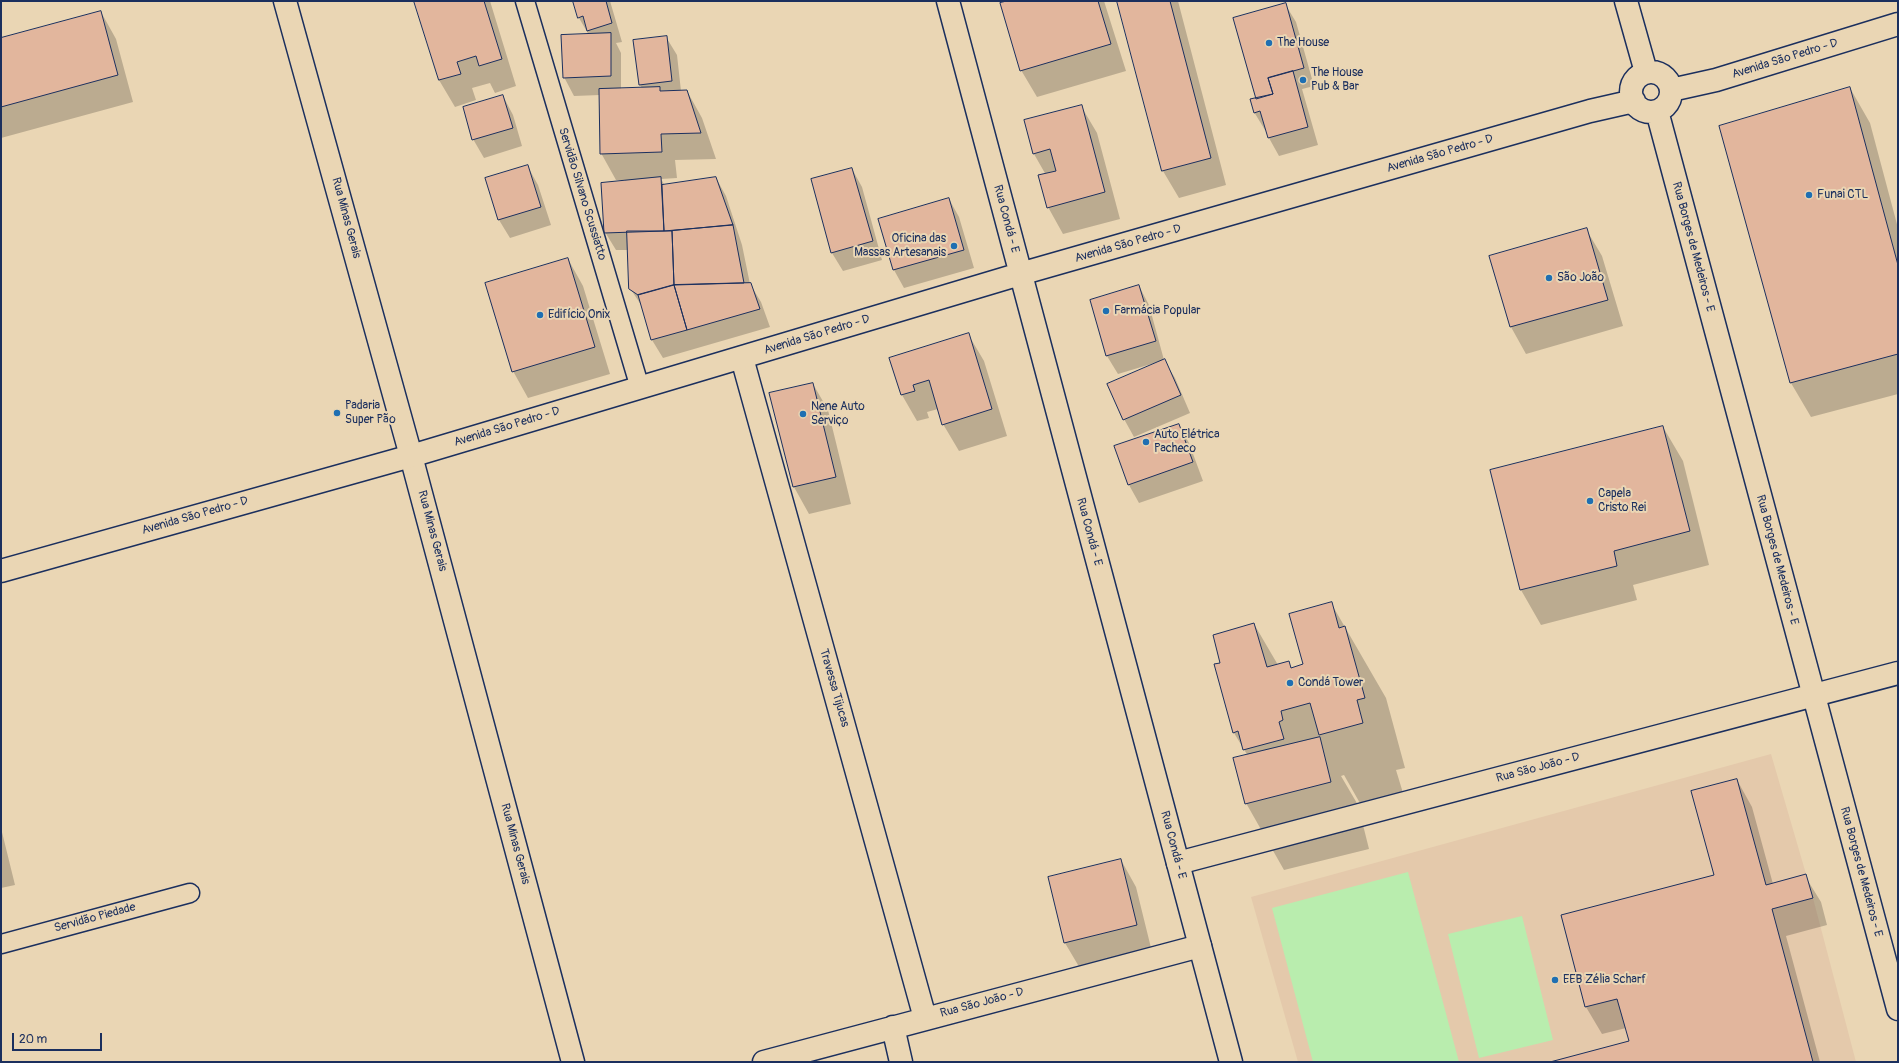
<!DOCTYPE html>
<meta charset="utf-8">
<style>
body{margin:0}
#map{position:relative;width:1899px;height:1063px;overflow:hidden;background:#ead6b4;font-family:Pangolin,sans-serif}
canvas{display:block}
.frame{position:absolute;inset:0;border:2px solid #1b2f5e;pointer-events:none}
.scale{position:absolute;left:12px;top:1033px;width:90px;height:18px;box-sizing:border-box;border:2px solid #1b2f5e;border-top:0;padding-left:5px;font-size:12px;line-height:14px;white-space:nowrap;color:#1b2f5e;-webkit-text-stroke:3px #ead6b4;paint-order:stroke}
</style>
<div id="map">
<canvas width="1899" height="1063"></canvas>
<div class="frame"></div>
<div class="scale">20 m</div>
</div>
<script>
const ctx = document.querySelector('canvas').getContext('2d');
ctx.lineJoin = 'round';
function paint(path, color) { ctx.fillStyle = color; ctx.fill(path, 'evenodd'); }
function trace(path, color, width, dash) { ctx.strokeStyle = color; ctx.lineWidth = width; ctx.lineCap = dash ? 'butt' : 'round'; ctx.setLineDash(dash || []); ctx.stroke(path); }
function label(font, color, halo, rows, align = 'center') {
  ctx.font = font + ' Pangolin,sans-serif'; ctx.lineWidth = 4; ctx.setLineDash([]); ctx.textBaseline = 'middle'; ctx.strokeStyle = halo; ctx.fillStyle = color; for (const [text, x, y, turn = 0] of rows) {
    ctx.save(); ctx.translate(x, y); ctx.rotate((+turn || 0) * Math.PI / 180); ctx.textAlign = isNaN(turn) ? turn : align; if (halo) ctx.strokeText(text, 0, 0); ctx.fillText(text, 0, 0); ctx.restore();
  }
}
paint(new Path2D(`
 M 1771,754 L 1813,898 L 1856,1062 L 1298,1062 L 1251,897 Z`), '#e4c9ab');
paint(new Path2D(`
 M 1408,872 L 1459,1062 L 1313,1062 L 1272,908 Z
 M 1522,916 L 1553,1040 L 1479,1058 L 1448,934 Z`), '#b9edae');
paint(new Path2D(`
 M 415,1 L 490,1 L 516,86 L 495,93 L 490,83 L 472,88 L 476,100 L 455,107 L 439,80 Z
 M 574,1 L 610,1 L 622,42 L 616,43 L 621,53 L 621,89 L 642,88 L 640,85 L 666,37 L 677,55 L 681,91 L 687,91 L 702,118 L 716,159 L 675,160 L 677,178 L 661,179 L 665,186 L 716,178 L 726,196 L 742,245 L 750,284 L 761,302 L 770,327 L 663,358 L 652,340 L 643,308 L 630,288 L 629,250 L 616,250 L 605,232 L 625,182 L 625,180 L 616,180 L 601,153 L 600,95 L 574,96 L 564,77 L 589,35 L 579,18 Z
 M 1011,1 L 1104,1 L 1126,71 L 1037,97 L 1021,70 Z
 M 1119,1 L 1178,1 L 1226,185 L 1179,198 L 1163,171 Z
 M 1285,4 L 1296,22 L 1314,86 L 1302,89 L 1318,145 L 1279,156 L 1269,138 L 1267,130 L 1265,130 L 1254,112 Z
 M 101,12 L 116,39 L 133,102 L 1,138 L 1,39 Z
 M 1850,88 L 1870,123 L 1898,228 L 1898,394 L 1811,417 L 1791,383 Z
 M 503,96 L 513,115 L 522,146 L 484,158 L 473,139 Z
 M 1081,106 L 1097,133 L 1120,219 L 1063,234 L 1048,207 L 1046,175 L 1034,154 Z
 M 528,167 L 538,185 L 551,225 L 510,238 L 499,220 Z
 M 852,169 L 862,187 L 882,260 L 843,271 L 832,253 L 812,180 Z
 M 949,199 L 959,217 L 974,268 L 904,288 L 894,270 Z
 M 1586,229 L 1602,256 L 1623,326 L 1526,354 L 1511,327 L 1491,257 Z
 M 568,259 L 583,286 L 610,374 L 528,398 L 513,371 Z
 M 1139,286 L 1149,305 L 1164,360 L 1175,378 L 1190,413 L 1134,437 L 1124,419 L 1158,363 L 1158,362 L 1118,374 L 1107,356 Z
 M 968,334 L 984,361 L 1007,436 L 959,451 L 943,424 L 938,409 L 927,412 L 929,418 L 917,421 L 902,395 Z
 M 813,384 L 828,410 L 851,504 L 809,514 L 794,487 L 770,394 Z
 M 1179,425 L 1189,443 L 1203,481 L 1139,503 L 1129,485 Z
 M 1663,427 L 1683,461 L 1709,565 L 1633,585 L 1637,600 L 1541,625 L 1521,590 L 1491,471 Z
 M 1331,603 L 1386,698 L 1405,768 L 1396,770 L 1403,793 L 1361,805 L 1344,775 L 1341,776 L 1358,805 L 1369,849 L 1284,870 L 1246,803 L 1248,756 L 1234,733 L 1221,663 L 1254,624 L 1278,665 L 1288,662 L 1292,668 L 1304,665 Z
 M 1737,780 L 1752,807 L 1773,884 L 1805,876 L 1821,902 L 1827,925 L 1786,936 L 1820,1062 L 1554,1062 L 1630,1042 L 1626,1028 L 1602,1034 L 1586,1007 L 1562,916 L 1715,876 Z
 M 1,828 L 15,885 L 1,888 Z
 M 1121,860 L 1136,887 L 1152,952 L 1081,970 L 1065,943 L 1049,878 Z`), '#0003');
const building = new Path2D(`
 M 414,1 L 484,1 L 502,59 L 479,66 L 476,56 L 457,62 L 461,74 L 439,80 Z
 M 573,1 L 606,1 L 612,23 L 587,31 L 583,16 L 578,18 Z
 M 1007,1 L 1098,1 L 1111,44 L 1020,71 L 1000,3 Z
 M 1117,1 L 1170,1 L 1211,158 L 1162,171 Z
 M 1286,3 L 1304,68 L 1268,78 L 1273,94 L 1256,99 L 1233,18 Z
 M 101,11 L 118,75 L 1,107 L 1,38 Z
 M 611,33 L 611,76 L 563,78 L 561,35 Z
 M 667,36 L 672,81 L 639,85 L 633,40 Z
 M 1293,71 L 1308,127 L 1268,138 L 1260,111 L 1254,113 L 1250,99 L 1273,94 L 1268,78 Z
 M 660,87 L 660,91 L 687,90 L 701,133 L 661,134 L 662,152 L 600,154 L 599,89 Z
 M 1850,87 L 1898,265 L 1898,354 L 1790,383 L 1719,126 Z
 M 503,95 L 513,128 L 472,140 L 463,107 Z
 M 1082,105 L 1105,192 L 1047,208 L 1038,175 L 1056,171 L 1050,149 L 1033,154 L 1024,120 Z
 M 528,165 L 541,207 L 498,220 L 485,178 Z
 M 852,168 L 873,241 L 831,253 L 811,179 Z
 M 661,177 L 664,231 L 604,233 L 601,183 Z
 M 716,177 L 733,225 L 664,231 L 662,185 Z
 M 949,198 L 964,250 L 893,270 L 878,219 Z
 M 733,225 L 744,283 L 674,285 L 672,231 Z
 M 1587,228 L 1608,300 L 1510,327 L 1489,256 Z
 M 627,231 L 672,231 L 674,285 L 638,295 L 629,289 Z
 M 568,258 L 595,347 L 512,372 L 485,283 Z
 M 751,283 L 760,309 L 687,330 L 674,285 Z
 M 674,285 L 687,330 L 651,340 L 638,295 Z
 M 1139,285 L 1156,341 L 1106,356 L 1090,300 Z
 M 969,333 L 992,409 L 942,425 L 929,380 L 913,385 L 915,391 L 901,395 L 889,358 Z
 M 1165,359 L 1181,395 L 1123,420 L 1107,384 Z
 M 813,383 L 836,477 L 793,487 L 769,393 Z
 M 1179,424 L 1193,462 L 1128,485 L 1114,446 Z
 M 1663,426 L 1690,531 L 1614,551 L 1617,566 L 1520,590 L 1490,470 Z
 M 1332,602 L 1339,628 L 1345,626 L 1365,698 L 1357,700 L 1363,723 L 1319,735 L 1310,703 L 1281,711 L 1283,720 L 1279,722 L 1284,739 L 1243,750 L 1238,731 L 1233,733 L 1214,664 L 1220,663 L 1213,635 L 1254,623 L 1267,667 L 1289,661 L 1291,668 L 1303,664 L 1289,614 Z
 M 1320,737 L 1331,782 L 1245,804 L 1233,758 Z
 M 1737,779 L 1766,885 L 1806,874 L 1813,898 L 1772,909 L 1813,1062 L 1550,1062 L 1629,1041 L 1617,999 L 1585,1007 L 1561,915 L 1714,875 L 1691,791 Z
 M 1121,859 L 1137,925 L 1064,943 L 1048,877 Z`);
paint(building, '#e2b69d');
trace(building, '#1b2f5e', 1);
const lane = new Path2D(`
 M 525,1 L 640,388
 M 1,944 L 190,893`);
const street = new Path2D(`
 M 285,1 L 411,456 L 573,1062
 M 742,358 L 925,1018
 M 1178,863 L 1898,673
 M 893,1027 L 901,1062
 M 764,1062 L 1200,946`);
const secondary = new Path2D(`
 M 948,1 L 1231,1062
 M 1626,1 L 1646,72
 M1631 92a20 20 0 1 1 40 0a20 20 0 1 1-40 0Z
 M 1671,90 L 1716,80 L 1898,24
 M 1657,111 L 1898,1009
 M 1,571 L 411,456 L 1020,274 L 1590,111 L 1634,101`);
trace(lane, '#1b2f5e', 21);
trace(street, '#1b2f5e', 25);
trace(secondary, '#1b2f5e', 25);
trace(lane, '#ead6b4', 18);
trace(street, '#ead6b4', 22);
trace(secondary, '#ead6b4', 22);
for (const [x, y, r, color] of [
 [1269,43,4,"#1f6fb2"],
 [1303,80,4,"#1f6fb2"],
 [1809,195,4,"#1f6fb2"],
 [954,246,4,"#1f6fb2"],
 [1549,278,4,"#1f6fb2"],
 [1106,311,4,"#1f6fb2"],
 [540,315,4,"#1f6fb2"],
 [337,413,4,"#1f6fb2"],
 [803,414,4,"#1f6fb2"],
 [1146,442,4,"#1f6fb2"],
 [1590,501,4,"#1f6fb2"],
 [1290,683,4,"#1f6fb2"],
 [1555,980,4,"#1f6fb2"]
]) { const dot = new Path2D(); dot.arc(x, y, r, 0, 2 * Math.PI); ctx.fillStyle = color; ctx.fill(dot); trace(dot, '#ead6b4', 1.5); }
label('12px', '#1b2f5e', '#ead6b4', [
 ["The House",1277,43],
 ["The House",1311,73],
 ["Pub & Bar",1311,87],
 ["Funai CTL",1817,195],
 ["Oficina das",946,239,"right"],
 ["Massas Artesanais",946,253,"right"],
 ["São João",1557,278],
 ["Farmácia Popular",1114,311],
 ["Edifício Onix",548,315],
 ["Padaria",345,406],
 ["Super Pão",345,420],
 ["Nene Auto",811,407],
 ["Serviço",811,421],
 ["Auto Elétrica",1154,435],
 ["Pacheco",1154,449],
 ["Capela",1598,494],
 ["Cristo Rei",1598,508],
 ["Condá Tower",1298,683],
 ["EEB Zélia Scharf",1563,980]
], 'left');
label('12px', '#1b2f5e', '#ead6b4', [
 ["Avenida São Pedro - D",1785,59,-17],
 ["Avenida São Pedro - D",1440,154,-16],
 ["Servidão Silvano Scussiatto",582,194,73],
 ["Rua Minas Gerais",346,218,75],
 ["Rua Condá - E",1006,219,75],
 ["Avenida São Pedro - D",1128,244,-16],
 ["Rua Borges de Medeiros - E",1693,247,75],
 ["Avenida São Pedro - D",817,335,-17],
 ["Avenida São Pedro - D",507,427,-17],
 ["Avenida São Pedro - D",195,516,-16],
 ["Rua Minas Gerais",432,531,75],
 ["Rua Condá - E",1089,532,75],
 ["Rua Borges de Medeiros - E",1777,560,75],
 ["Travessa Tijucas",834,688,74],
 ["Rua São João - D",1538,768,-15],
 ["Rua Minas Gerais",515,844,75],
 ["Rua Condá - E",1173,845,75],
 ["Rua Borges de Medeiros - E",1861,872,75],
 ["Servidão Piedade",95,918,-15],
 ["Rua São João - D",982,1003,-15]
]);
</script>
